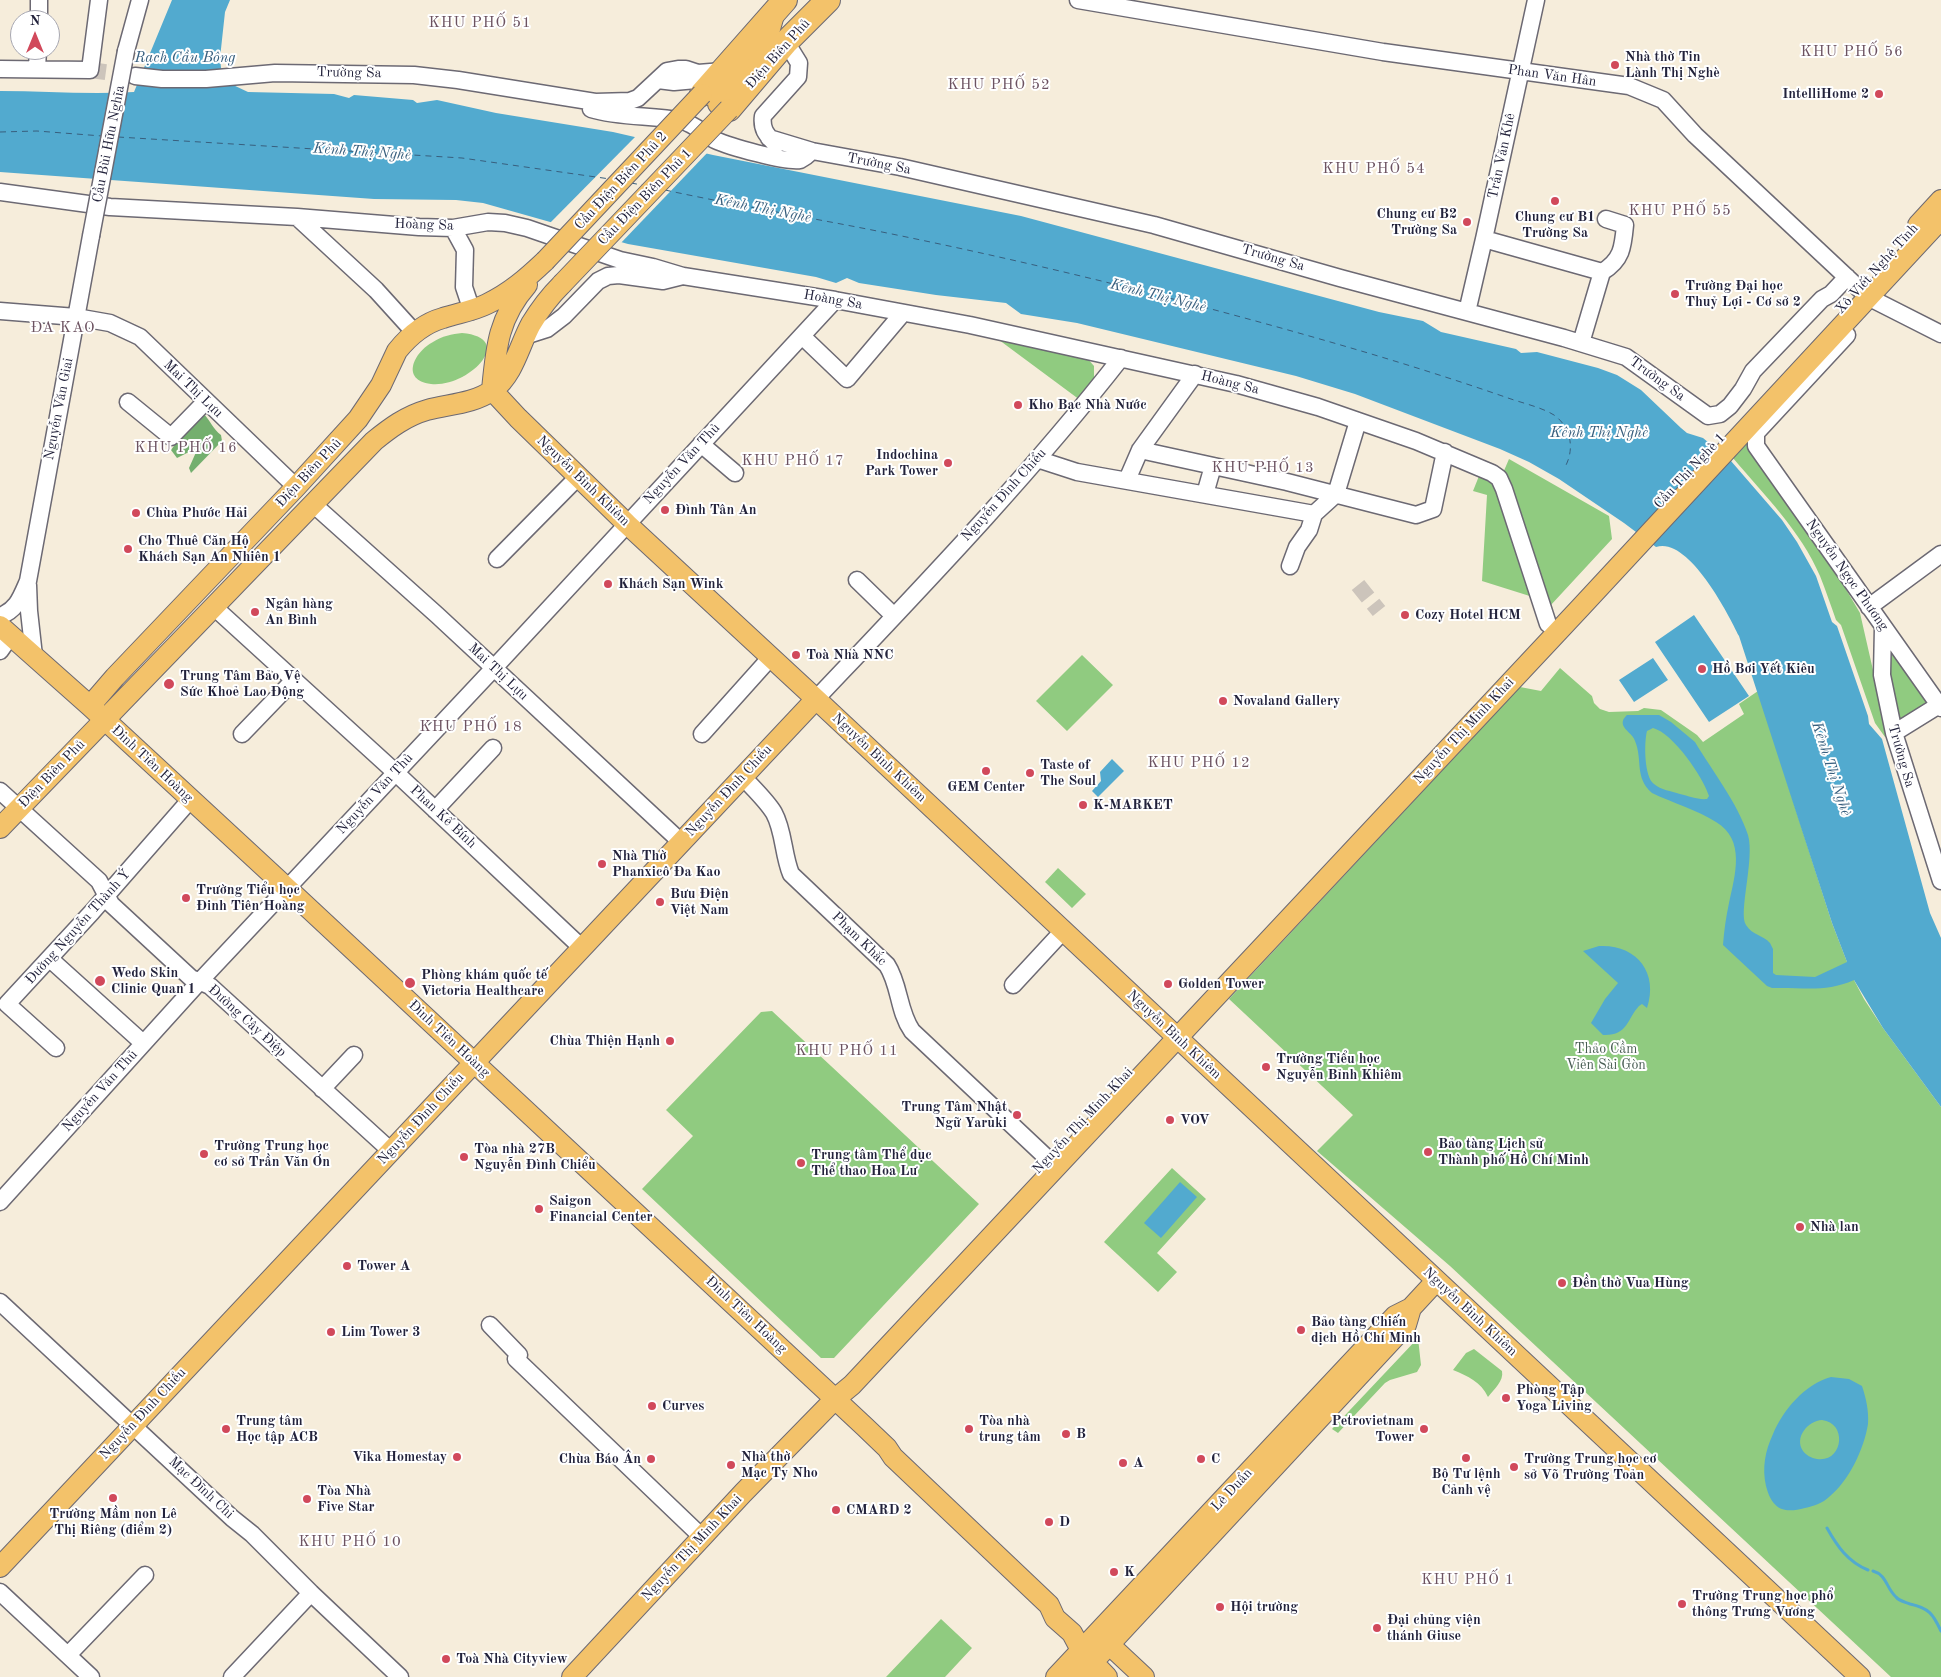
<!DOCTYPE html>
<meta charset="utf-8">
<style>
body{margin:0}
#map{position:relative;width:1941px;height:1677px;overflow:hidden;background:#f6eddb;font-family:"Old Standard TT",serif}
canvas{display:block}
.north{position:absolute;left:10px;top:10px;width:50px;height:50px;box-sizing:border-box;background:#fff;border:1px solid #a7a7b1;border-radius:50%;rotate:0deg;font-size:14px;font-weight:700;line-height:20px;text-align:center;color:#22223b}
.north::after{content:'';display:block;margin:auto;width:18px;height:22px;background:#d1495b;clip-path:polygon(50% 0,100% 100%,50% 72%,0 100%)}
</style>
<div id="map">
<canvas width="1941" height="1677"></canvas>
<div class="north">N</div>
</div>
<script>
const ctx = document.querySelector('canvas').getContext('2d');
ctx.lineJoin = 'round';
function paint(path, color) { ctx.fillStyle = color; ctx.fill(path, 'evenodd'); }
function trace(path, color, width, dash) { ctx.strokeStyle = color; ctx.lineWidth = width; ctx.lineCap = dash ? 'butt' : 'round'; ctx.setLineDash(dash || []); ctx.stroke(path); }
function label(font, color, halo, rows, align = 'center') {
  ctx.font = font + ' "Old Standard TT",serif'; ctx.lineWidth = 4; ctx.setLineDash([]); ctx.textBaseline = 'middle'; ctx.strokeStyle = halo; ctx.fillStyle = color; for (const [text, x, y, turn = 0] of rows) {
    ctx.save(); ctx.translate(x, y); ctx.rotate((+turn || 0) * Math.PI / 180); ctx.textAlign = isNaN(turn) ? turn : align; if (halo) ctx.strokeText(text, 0, 0); ctx.fillText(text, 0, 0); ctx.restore();
  }
}
paint(new Path2D(`
 M 462,333 C 518,338 468,388 431,384 C 400,380 414,352 433,342 C 442,336 452,334 462,333 Z
 M 995,337 L 1087,358 L 1094,366 L 1094,386 L 1080,400 Z
 M 1747,444 L 1761,460 L 1814,535 L 1860,613 L 1888,736 L 1885,737 L 1875,723 L 1841,625 L 1836,620 C 1831,606 1826,591 1820,576 C 1801,531 1764,495 1733,458 Z
 M 1509,459 L 1609,516 L 1612,539 L 1550,606 L 1503,473 Z
 M 1479,476 L 1498,484 L 1536,598 L 1482,581 L 1487,495 L 1473,491 Z
 M 1893,647 L 1932,703 L 1899,724 L 1884,653 Z
 M 1082,655 L 1113,685 L 1067,731 L 1036,701 Z
 M 1560,668 L 1592,696 L 1594,703 L 1600,709 L 1609,712 L 1638,711 L 1644,708 L 1661,710 L 1697,735 L 1703,742 L 1744,714 L 1739,704 L 1758,691 L 1832,923 L 1854,980 L 1864,999 L 1883,1028 L 1941,1107 L 1941,1677 L 1891,1677 L 1450,1266 L 1317,1151 L 1353,1115 L 1229,999 L 1520,687 L 1541,691 Z
 M 1058,868 L 1086,894 L 1072,908 L 1045,882 Z
 M 772,1011 L 979,1204 L 834,1358 L 821,1358 L 642,1189 L 693,1136 L 666,1110 L 761,1012 Z
 M 1172,1168 L 1206,1199 L 1157,1253 L 1177,1272 L 1158,1292 L 1104,1242 Z
 M 1418,1338 L 1421,1365 L 1417,1372 L 1390,1380 L 1385,1383 L 1338,1433 L 1332,1429 Z
 M 1474,1349 L 1502,1371 C 1504,1381 1494,1389 1488,1397 C 1481,1382 1468,1376 1453,1370 L 1466,1353 Z
 M 941,1619 L 972,1648 L 945,1677 L 886,1677 Z`), '#90cb80');
paint(new Path2D(`
 M 204,414 C 211,422 213,429 221,435 L 222,441 L 191,473 L 189,468 L 197,450 L 193,450 L 177,458 L 171,450 L 179,439 Z`), '#74af6e');
paint(new Path2D(`
 M 172,0 L 230,0 L 225,12 L 220,58 L 221,68 L 231,84 L 248,92 L 334,94 L 349,98 L 354,95 L 413,100 L 417,103 L 437,100 L 496,113 L 613,132 L 713,155 L 1021,216 L 1379,312 L 1423,321 L 1441,332 L 1516,349 L 1521,353 L 1537,352 L 1598,368 L 1617,375 L 1641,390 L 1681,428 L 1687,433 L 1703,438 L 1731,461 L 1782,520 L 1797,542 L 1816,576 L 1832,622 L 1837,626 L 1868,716 L 1869,724 L 1882,739 L 1930,913 L 1941,938 L 1941,1107 L 1883,1028 L 1854,980 C 1825,993 1803,987 1772,988 L 1767,986 L 1723,945 C 1724,931 1726,917 1729,903 C 1735,875 1746,840 1716,822 C 1697,810 1673,803 1652,793 C 1634,777 1643,760 1635,741 C 1633,734 1625,731 1623,725 C 1622,720 1624,718 1627,715 L 1659,715 L 1671,722 L 1695,742 C 1713,772 1737,802 1748,835 C 1755,859 1738,913 1746,925 C 1752,935 1763,935 1770,943 L 1773,949 L 1773,973 L 1776,975 L 1815,977 L 1847,962 L 1832,923 L 1739,636 C 1728,613 1688,536 1656,547 L 1624,523 L 1559,479 L 1529,462 L 1500,449 L 1355,394 L 1296,376 L 1077,323 L 1021,314 L 1006,303 L 936,295 L 859,283 L 847,278 L 836,283 L 816,277 L 628,244 L 483,203 L 456,200 L 374,199 L 0,172 L 0,91 C 45,91 89,95 134,92 ZM 1653,728 C 1673,733 1703,777 1709,796 L 1707,799 C 1698,800 1689,796 1680,794 C 1671,791 1661,790 1654,784 C 1644,777 1644,742 1647,731 Z
 M 1694,615 L 1749,696 L 1709,722 L 1655,642 Z
 M 1653,658 L 1668,680 L 1634,702 L 1619,680 Z
 M 1112,759 L 1124,771 L 1098,797 L 1092,791 L 1101,781 L 1100,772 Z
 M 1599,946 C 1636,944 1659,972 1647,1008 L 1642,1004 L 1639,1006 C 1627,1019 1628,1036 1603,1035 L 1591,1023 L 1605,999 L 1618,983 L 1583,951 Z
 M 1180,1182 L 1197,1197 L 1161,1238 L 1144,1223 Z
 M 1831,1377 L 1849,1379 L 1862,1386 C 1866,1398 1869,1411 1868,1424 C 1864,1449 1849,1481 1829,1497 C 1823,1503 1814,1506 1805,1508 C 1783,1514 1772,1509 1766,1486 C 1762,1468 1765,1451 1773,1434 C 1783,1410 1805,1384 1831,1377 ZM 1822,1420 C 1848,1423 1843,1463 1817,1459 C 1811,1458 1806,1455 1803,1451 C 1794,1437 1808,1421 1822,1420 Z`), '#52aacf');
paint(new Path2D(`
 M 637,135 L 709,151 L 619,245 L 548,225 Z`), '#f6eddb');
trace(new Path2D(`
 M 1827,1528 C 1837,1546 1848,1562 1868,1570
 M 1873,1571 C 1887,1575 1886,1588 1896,1597 C 1899,1601 1905,1602 1910,1604 C 1929,1608 1933,1614 1941,1631`), '#52aacf', 3);
trace(new Path2D(`
 M 0,132 L 37,131 L 102,136
 M 118,137 L 462,158 L 610,179
 M 631,183 L 642,185
 M 665,190 C 739,206 813,218 887,233 C 1049,266 1209,306 1368,353 C 1415,367 1462,382 1508,398 C 1522,403 1541,407 1554,415 C 1571,427 1575,449 1565,467`), '#385f7e', 1, [6, 5]);
trace(new Path2D(`
 M 90,70 L 135,76
 M 1358,585 L 1379,611`), '#ccc4bb', 16, [16, 8]);
const minor = new Path2D(`
 M 1078,0 L 1383,52 L 1629,86 L 1663,100 L 1695,135 L 1868,297 L 1941,334
 M 39,20 L 39,0
 M 126,51 L 140,0
 M 37,68 L 38,50
 M 0,69 L 90,70 L 99,0
 M 135,76 L 162,79 L 206,79 L 275,73 L 414,75 L 458,80 L 595,102 L 630,101 L 638,98 L 667,71 L 678,69 L 686,69 L 698,73 L 723,71
 M 658,80 L 674,82 L 696,80 L 706,86
 M 591,109 C 621,118 652,115 682,121 C 695,124 703,134 715,140 C 728,146 787,163 800,160 C 804,158 809,154 812,151
 M 769,138 L 812,151 L 900,167 L 1154,225 L 1340,278 L 1564,338 L 1626,357 L 1708,416 L 1720,414 L 1730,406 L 1743,389 L 1753,371 L 1822,299 L 1831,294 L 1847,277
 M 776,145 C 767,135 761,130 763,116 L 798,77 L 799,63 L 786,42
 M 0,192 L 110,207 L 297,217 L 419,227 L 453,228 L 488,222 L 505,223 L 527,228 L 620,260 L 653,267 L 683,276 L 835,300 L 970,325 L 1236,384 L 1318,407 L 1416,441 L 1492,473 L 1499,478 L 1504,489 L 1548,624
 M 297,217 L 376,290 L 415,333
 M 453,228 L 465,250 L 464,287 L 472,311
 M 1484,239 L 1602,272 L 1581,343
 M 1602,272 C 1622,260 1623,247 1625,225 L 1606,219
 M 0,311 L 76,317 L 110,323 L 140,337 L 296,487
 M 1467,312 L 1484,239 L 1536,0
 M 1847,335 L 1756,433 L 1756,446 L 1941,708
 M 525,336 L 547,329 L 564,316 L 598,281 L 608,276 L 619,275 L 663,281 L 683,276
 M 802,336 L 847,379 L 902,314
 M 128,402 L 171,437 L 206,401
 M 701,444 L 735,473
 M 1140,450 L 1287,482 L 1416,515 L 1433,509 L 1445,452
 M 1037,459 L 1077,472 L 1314,514
 M 1127,480 L 1140,450 L 1195,374
 M 1205,494 L 1213,466
 M 313,504 L 437,615 L 681,842
 M 497,559 L 578,477
 M 1290,566 L 1297,547 L 1309,530 L 1314,514 L 1336,494 L 1358,421
 M 857,580 L 894,616
 M 28,585 L 29,611 L 34,656
 M 214,607 L 395,772 L 582,948
 M 1869,607 L 1941,554
 M 0,616 C 17,610 21,597 28,581 L 91,236
 M 1883,627 L 1882,675 L 1894,733 L 1941,881
 M 0,634 L 7,641 L 0,651
 M 816,699 C 921,588 1027,478 1121,358
 M 1894,733 L 1939,705
 M 242,734 L 294,680
 M 702,734 L 771,657
 M 743,777 C 752,787 767,801 774,813 C 784,831 783,855 791,874 L 887,965 C 900,985 898,1011 912,1031 L 1047,1158
 M 0,791 L 99,881 L 111,904 L 191,978 L 210,986 L 391,1151
 M 435,810 L 493,748
 M 50,959 L 143,1043
 M 1013,985 L 1063,931
 M 56,1048 L 7,1004 L 92,912 L 190,800
 M 322,1089 L 354,1055
 M 0,1202 L 200,981 L 493,669 L 835,300
 M 0,1302 L 232,1518 L 252,1534 L 311,1593 L 400,1677
 M 490,1325 L 519,1355 L 516,1359 L 702,1537
 M 0,1592 L 91,1677
 M 68,1655 L 145,1575
 M 232,1677 L 311,1593`);
const major = new Path2D(`
 M 718,104 C 733,88 751,72 761,53 C 768,40 771,25 775,11
 M 1918,225 L 1941,200
 M 492,390 L 518,418 L 627,524 L 816,699 L 1860,1677
 M 492,390 C 496,348 498,318 527,285
 M 0,626 L 90,706 L 288,889 L 864,1426 L 887,1448 L 893,1457 L 1049,1605 L 1055,1618 L 1072,1633 L 1081,1650 L 1107,1677
 M 90,706 L 115,677 L 296,487 L 358,419 L 381,385 L 397,351 C 409,336 425,323 443,318 C 458,313 473,311 487,304 C 510,293 527,278 545,261
 M 0,828 L 374,441 C 390,428 406,416 427,410 C 449,404 473,404 493,390 C 514,374 519,346 531,324 C 540,309 550,296 562,284
 M 0,1567 L 816,699
 M 1099,1635 L 1144,1677
 M 572,1677 L 743,1493 L 835,1399 L 852,1385 L 1581,607 L 1941,219
 M 1056,1677 L 1395,1316 L 1411,1308 L 1436,1281
 M 1079,1677 L 1406,1325 L 1411,1308`);
const highway = new Path2D(`
 M 702,94 L 785,0
 M 729,109 L 786,42 L 828,0`);
trace(minor, '#6c6973', 19);
trace(major, '#6c6973', 22);
trace(highway, '#6c6973', 26);
trace(minor, '#fff', 16);
trace(major, '#f3c26a', 20);
trace(highway, '#f3c26a', 24);
const minorBridge = new Path2D(`
 M 91,236 L 126,51`);
const majorBridge = new Path2D(`
 M 545,261 L 702,94
 M 562,284 L 729,109`);
trace(minorBridge, '#6c6973', 19, []);
trace(majorBridge, '#6c6973', 22, []);
trace(minorBridge, '#fff', 16);
trace(majorBridge, '#f3c26a', 20);
for (const [x, y, r, color] of [
 [1615,65,5,"#d1495b"],
 [1879,94,5,"#d1495b"],
 [1555,201,5,"#d1495b"],
 [1467,222,5,"#d1495b"],
 [1675,294,5,"#d1495b"],
 [1018,405,5,"#d1495b"],
 [948,463,5,"#d1495b"],
 [665,510,5,"#d1495b"],
 [136,513,5,"#d1495b"],
 [128,549,5,"#d1495b"],
 [608,584,5,"#d1495b"],
 [255,612,5,"#d1495b"],
 [1405,615,5,"#d1495b"],
 [796,655,5,"#d1495b"],
 [1702,669,5,"#d1495b"],
 [169,684,6,"#d1495b"],
 [1223,701,5,"#d1495b"],
 [986,771,5,"#d1495b"],
 [1030,773,5,"#d1495b"],
 [1083,805,5,"#d1495b"],
 [602,864,5,"#d1495b"],
 [186,898,5,"#d1495b"],
 [660,902,5,"#d1495b"],
 [100,981,6,"#d1495b"],
 [410,983,6,"#d1495b"],
 [1168,984,5,"#d1495b"],
 [670,1041,5,"#d1495b"],
 [1266,1067,5,"#d1495b"],
 [1017,1115,5,"#d1495b"],
 [1170,1120,5,"#d1495b"],
 [1428,1152,5,"#d1495b"],
 [204,1154,5,"#d1495b"],
 [464,1157,5,"#d1495b"],
 [801,1163,5,"#d1495b"],
 [539,1209,5,"#d1495b"],
 [1800,1227,5,"#d1495b"],
 [347,1266,5,"#d1495b"],
 [1562,1283,5,"#d1495b"],
 [1301,1330,5,"#d1495b"],
 [331,1332,5,"#d1495b"],
 [1506,1398,5,"#d1495b"],
 [652,1406,5,"#d1495b"],
 [226,1429,5,"#d1495b"],
 [969,1429,5,"#d1495b"],
 [1424,1429,5,"#d1495b"],
 [1066,1434,5,"#d1495b"],
 [457,1457,5,"#d1495b"],
 [1466,1458,5,"#d1495b"],
 [651,1459,5,"#d1495b"],
 [1201,1459,5,"#d1495b"],
 [1123,1463,5,"#d1495b"],
 [731,1465,5,"#d1495b"],
 [1514,1467,5,"#d1495b"],
 [113,1498,5,"#d1495b"],
 [307,1499,5,"#d1495b"],
 [836,1510,5,"#d1495b"],
 [1049,1522,5,"#d1495b"],
 [1114,1572,5,"#d1495b"],
 [1682,1604,5,"#d1495b"],
 [1220,1607,5,"#d1495b"],
 [1377,1628,5,"#d1495b"],
 [446,1659,5,"#d1495b"]
]) { const dot = new Path2D(); dot.arc(x, y, r, 0, 2 * Math.PI); ctx.fillStyle = color; ctx.fill(dot); trace(dot, '#fff', 2); }
label('14px', '#22223b', '#fff', [
 ["Điện Biên Phủ",778,54,-48],
 ["Trường Sa",349,73,1],
 ["Phan Văn Hân",1552,76,8],
 ["Cầu Bùi Hữu Nghĩa",109,144,-79],
 ["Trần Văn Khê",1502,156,-78],
 ["Trường Sa",879,164,11],
 ["Cầu Điện Biên Phủ 2",621,181,-47],
 ["Cầu Điện Biên Phủ 1",645,197,-46],
 ["Hoàng Sa",424,225,2],
 ["Trường Sa",1273,258,16],
 ["Xô Viết Nghệ Tĩnh",1877,269,-48],
 ["Hoàng Sa",833,300,10],
 ["Trường Sa",1657,379,36],
 ["Hoàng Sa",1230,383,14],
 ["Mai Thị Lựu",193,389,44],
 ["Nguyễn Văn Giai",59,409,-79],
 ["Nguyễn Văn Thủ",682,464,-47],
 ["Cầu Thị Nghè 1",1690,471,-47],
 ["Ðiện Biên Phủ",309,473,-47],
 ["Nguyễn Bỉnh Khiêm",583,481,44],
 ["Nguyễn Đình Chiểu",1004,495,-48],
 ["Nguyễn Ngọc Phương",1847,575,55],
 ["Mai Thị Lựu",498,672,43],
 ["Nguyễn Thị Minh Khai",1464,731,-47],
 ["Trường Sa",1901,756,74],
 ["Nguyễn Bỉnh Khiêm",879,758,43],
 ["Đinh Tiên Hoàng",152,764,43],
 ["Điện Biên Phủ",52,774,-46],
 ["Nguyễn Đình Chiểu",729,791,-47],
 ["Nguyễn Văn Thủ",375,794,-47],
 ["Phan Kế Bính",443,817,43],
 ["Đường Nguyễn Thành Ý",78,927,-48],
 ["Phạm Khắc",859,939,44],
 ["Đường Cây Điệp",247,1021,42],
 ["Nguyễn Bỉnh Khiêm",1174,1035,43],
 ["Đinh Tiên Hoàng",449,1039,43],
 ["Nguyễn Văn Thủ",100,1091,-48],
 ["Nguyễn Đình Chiểu",421,1119,-47],
 ["Nguyễn Thị Minh Khai",1083,1121,-47],
 ["Nguyễn Bỉnh Khiêm",1470,1312,43],
 ["Đinh Tiên Hoàng",746,1315,43],
 ["Nguyễn Đình Chiểu",143,1414,-47],
 ["Mạc Đĩnh Chi",201,1488,43],
 ["Lê Duẩn",1232,1490,-47],
 ["Nguyễn Thị Minh Khai",692,1548,-47]
]);
label('bold 14px', '#22223b', '#fff', [
 ["Nhà thờ Tin",1625,57],
 ["Lành Thị Nghè",1625,73],
 ["IntelliHome 2",1869,94,"right"],
 ["Chung cư B2",1457,214,"right"],
 ["Trường Sa",1457,230,"right"],
 ["Chung cư B1",1555,217,"center"],
 ["Trường Sa",1555,233,"center"],
 ["Trường Đại học",1685,286],
 ["Thuỷ Lợi - Cơ sở 2",1685,302],
 ["Kho Bạc Nhà Nước",1028,405],
 ["Indochina",938,455,"right"],
 ["Park Tower",938,471,"right"],
 ["Đình Tân An",675,510],
 ["Chùa Phước Hải",146,513],
 ["Cho Thuê Căn Hộ",138,541],
 ["Khách Sạn An Nhiên 1",138,557],
 ["Khách Sạn Wink",618,584],
 ["Ngân hàng",265,604],
 ["An Bình",265,620],
 ["Cozy Hotel HCM",1415,615],
 ["Toà Nhà NNC",806,655],
 ["Hồ Bơi Yết Kiêu",1712,669],
 ["Trung Tâm Bảo Vệ",180,676],
 ["Sức Khoẻ Lao Động",180,692],
 ["Novaland Gallery",1233,701],
 ["Taste of",1040,765],
 ["The Soul",1040,781],
 ["GEM Center",986,787,"center"],
 ["K-MARKET",1093,805],
 ["Nhà Thờ",612,856],
 ["Phanxicô Đa Kao",612,872],
 ["Trường Tiểu học",196,890],
 ["Đinh Tiên Hoàng",196,906],
 ["Bưu Điện",670,894],
 ["Việt Nam",670,910],
 ["Wedo Skin",111,973],
 ["Clinic Quan 1",111,989],
 ["Phòng khám quốc tế",421,975],
 ["Victoria Healthcare",421,991],
 ["Golden Tower",1178,984],
 ["Chùa Thiện Hạnh",660,1041,"right"],
 ["Trường Tiểu học",1276,1059],
 ["Nguyễn Bỉnh Khiêm",1276,1075],
 ["Trung Tâm Nhật",1007,1107,"right"],
 ["Ngữ Yaruki",1007,1123,"right"],
 ["VOV",1180,1120],
 ["Bảo tàng Lịch sử",1438,1144],
 ["Thành phố Hồ Chí Minh",1438,1160],
 ["Trường Trung học",214,1146],
 ["cơ sở Trần Văn Ơn",214,1162],
 ["Tòa nhà 27B",474,1149],
 ["Nguyễn Đình Chiểu",474,1165],
 ["Trung tâm Thể dục",811,1155],
 ["Thể thao Hoa Lư",811,1171],
 ["Saigon",549,1201],
 ["Financial Center",549,1217],
 ["Nhà lan",1810,1227],
 ["Tower A",357,1266],
 ["Đền thờ Vua Hùng",1572,1283],
 ["Bảo tàng Chiến",1311,1322],
 ["dịch Hồ Chí Minh",1311,1338],
 ["Lim Tower 3",341,1332],
 ["Phòng Tập",1516,1390],
 ["Yoga Living",1516,1406],
 ["Curves",662,1406],
 ["Trung tâm",236,1421],
 ["Học tập ACB",236,1437],
 ["Tòa nhà",979,1421],
 ["trung tâm",979,1437],
 ["Petrovietnam",1414,1421,"right"],
 ["Tower",1414,1437,"right"],
 ["B",1076,1434],
 ["Vika Homestay",447,1457,"right"],
 ["Nhà thờ",741,1457],
 ["Mạc Ty Nho",741,1473],
 ["Chùa Báo Ân",641,1459,"right"],
 ["C",1211,1459],
 ["Trường Trung học cơ",1524,1459],
 ["sở Võ Trường Toản",1524,1475],
 ["A",1133,1463],
 ["Bộ Tư lệnh",1466,1474,"center"],
 ["Cảnh vệ",1466,1490,"center"],
 ["Tòa Nhà",317,1491],
 ["Five Star",317,1507],
 ["CMARD 2",846,1510],
 ["Trường Mầm non Lê",113,1514,"center"],
 ["Thị Riêng (điểm 2)",113,1530,"center"],
 ["D",1059,1522],
 ["K",1124,1572],
 ["Trường Trung học phổ",1692,1596],
 ["thông Trưng Vương",1692,1612],
 ["Hội trường",1230,1607],
 ["Đại chủng viện",1387,1620],
 ["thánh Giuse",1387,1636],
 ["Toà Nhà Cityview",456,1659]
], 'left');
label('14px', '#485d53', '#fff', [
 ["Thảo Cầm",1606,1049],
 ["Viên Sài Gòn",1606,1065]
]);
ctx.letterSpacing = '1px';
label('15px', '#6c5260', '#fff', [
 ["KHU PHỐ 51",480,23],
 ["KHU PHỐ 56",1852,52],
 ["KHU PHỐ 52",999,85],
 ["KHU PHỐ 54",1374,169],
 ["KHU PHỐ 55",1680,211],
 ["ĐA KAO",63,328],
 ["KHU PHỐ 16",186,448],
 ["KHU PHỐ 17",793,461],
 ["KHU PHỐ 13",1263,468],
 ["KHU PHỐ 18",471,727],
 ["KHU PHỐ 12",1199,763],
 ["KHU PHỐ 11",847,1051],
 ["KHU PHỐ 10",350,1542],
 ["KHU PHỐ 1",1468,1580]
]);
ctx.letterSpacing = '0px';
label('italic 15px', '#385f7e', '#fff', [
 ["Rạch Cầu Bông",185,58],
 ["Kênh Thị Nghè",362,152,4],
 ["Kênh Thị Nghè",763,209,11],
 ["Kênh Thị Nghè",1158,296,14],
 ["Kênh Thị Nghè",1599,433],
 ["Kênh Thị Nghè",1831,769,72]
]);
</script>
